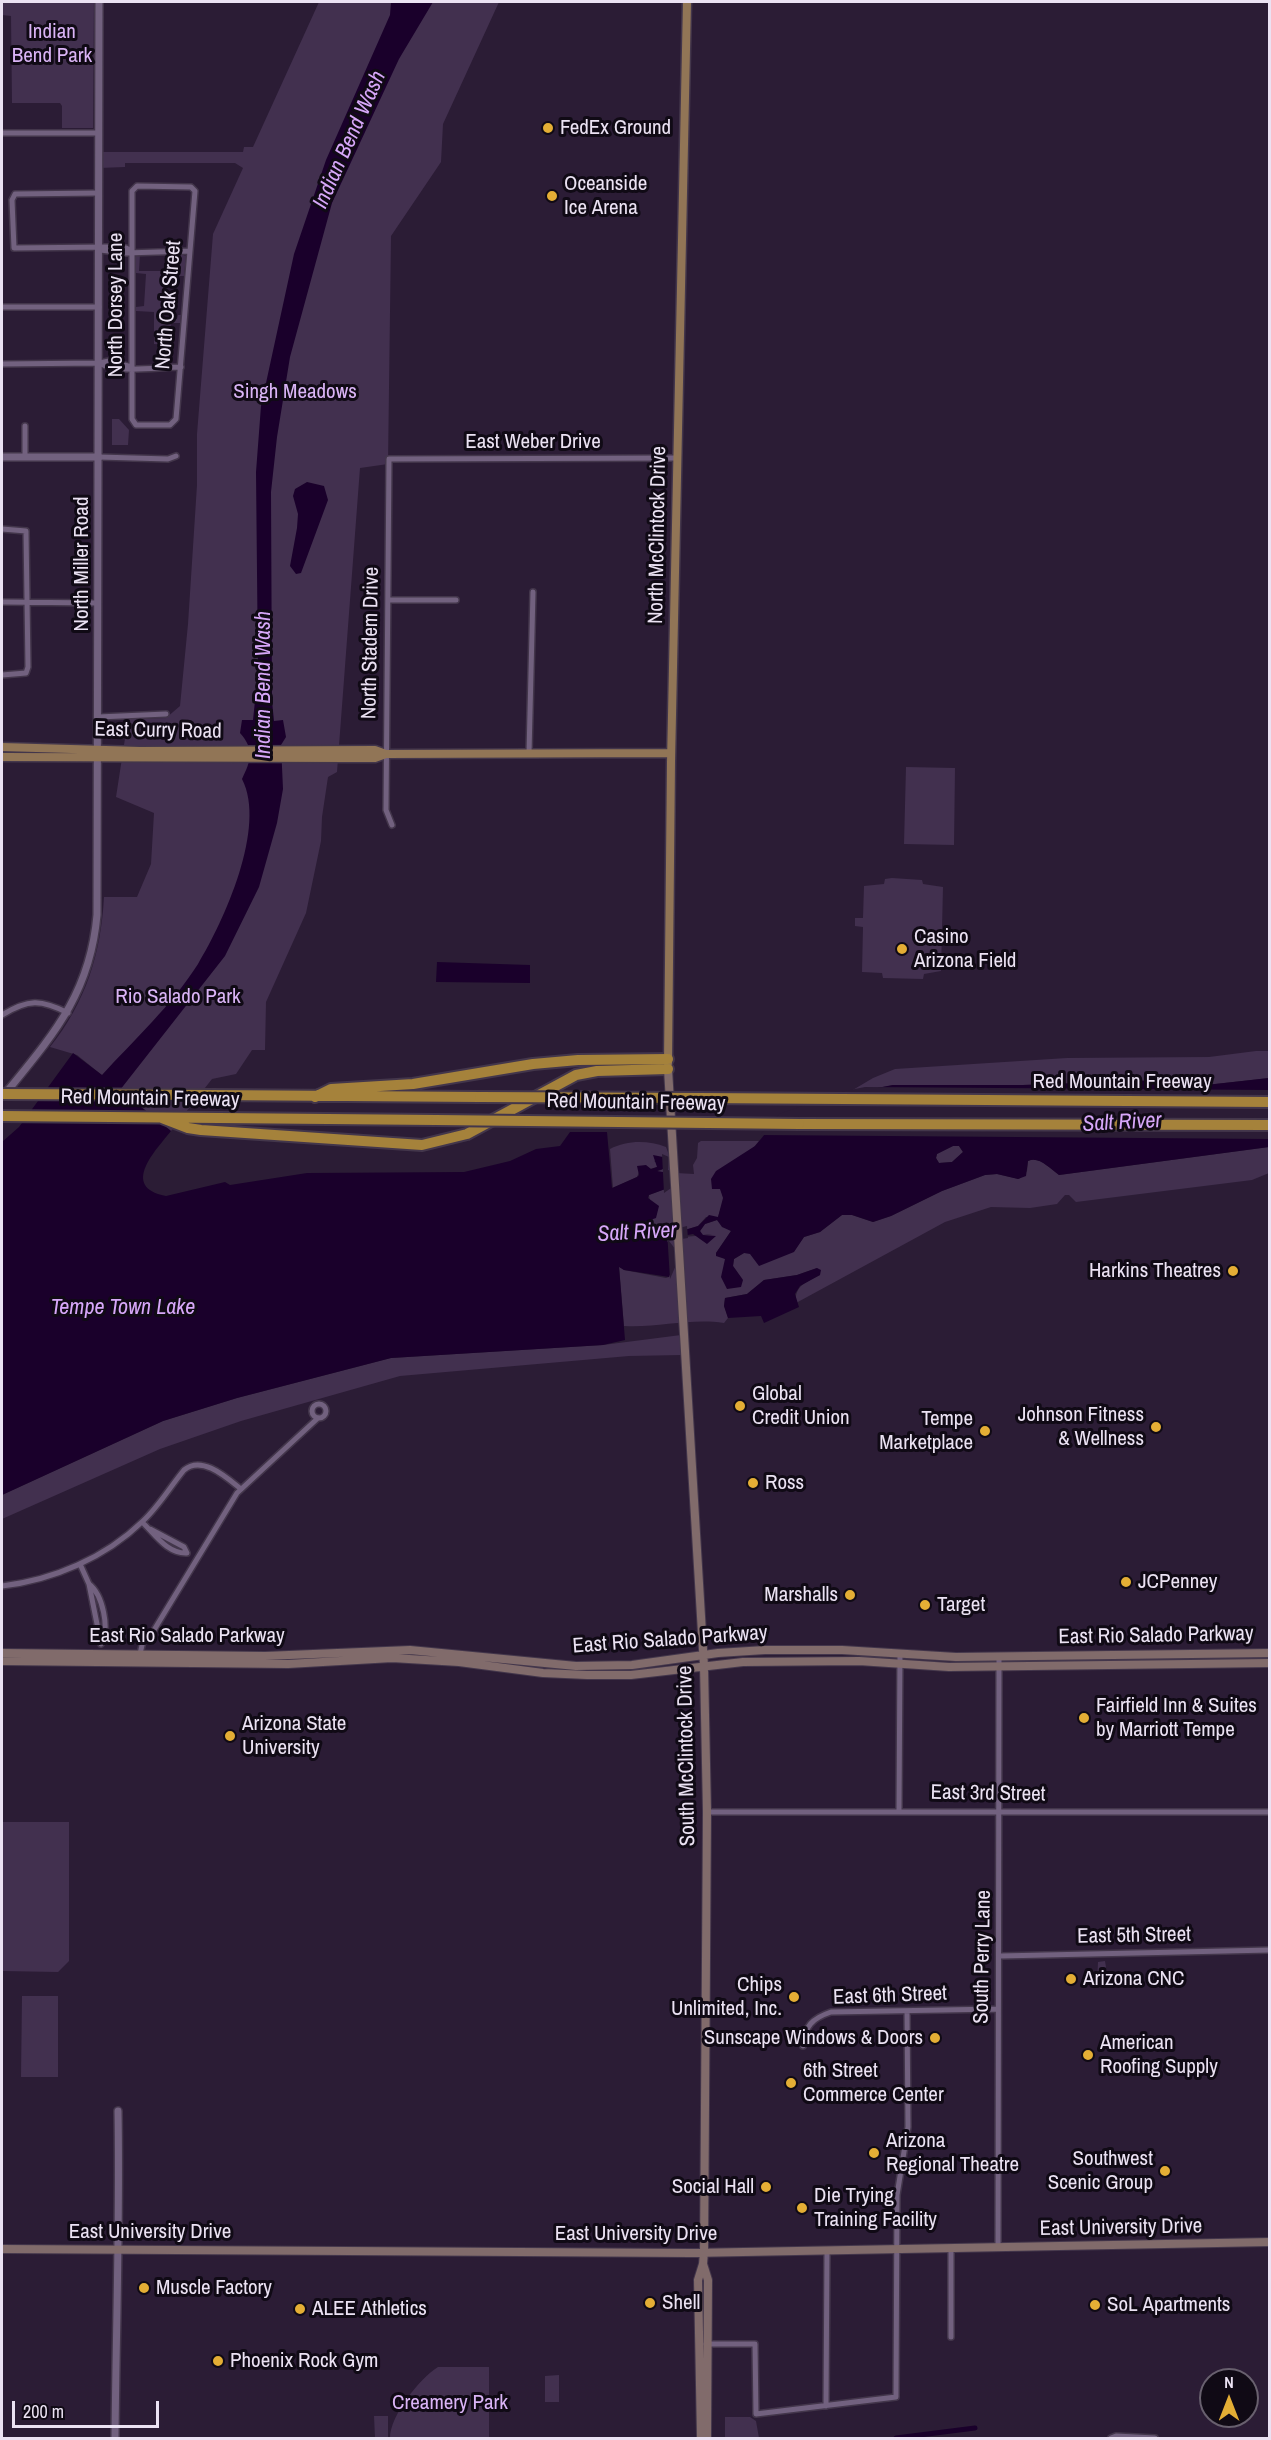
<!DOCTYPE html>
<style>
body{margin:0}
#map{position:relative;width:1271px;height:2440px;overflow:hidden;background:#2b1c35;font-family:"Archivo Narrow",sans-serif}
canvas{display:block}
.frame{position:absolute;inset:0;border:3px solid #ebe2f3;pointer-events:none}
.north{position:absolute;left:1199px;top:2368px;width:60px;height:60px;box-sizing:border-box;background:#100a15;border:2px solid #68606e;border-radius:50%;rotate:0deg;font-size:16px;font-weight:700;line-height:24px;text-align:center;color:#ebe2f3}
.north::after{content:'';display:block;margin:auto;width:21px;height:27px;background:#e4ae35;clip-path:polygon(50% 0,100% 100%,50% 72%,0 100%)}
.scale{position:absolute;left:12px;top:2401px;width:147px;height:27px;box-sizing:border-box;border:3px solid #ebe2f3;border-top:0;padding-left:8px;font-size:18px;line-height:21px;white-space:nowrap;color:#ebe2f3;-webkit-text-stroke:4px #100a15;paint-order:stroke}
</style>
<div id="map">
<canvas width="1271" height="2440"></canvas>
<div class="frame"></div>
<div class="north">N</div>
<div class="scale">200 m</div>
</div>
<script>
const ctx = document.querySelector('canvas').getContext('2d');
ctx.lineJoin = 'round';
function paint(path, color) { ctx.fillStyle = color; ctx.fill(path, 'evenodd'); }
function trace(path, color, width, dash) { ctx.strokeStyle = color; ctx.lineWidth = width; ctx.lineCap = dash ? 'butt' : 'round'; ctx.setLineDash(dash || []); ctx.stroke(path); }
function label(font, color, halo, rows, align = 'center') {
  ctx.font = font + ' "Archivo Narrow",sans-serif'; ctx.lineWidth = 6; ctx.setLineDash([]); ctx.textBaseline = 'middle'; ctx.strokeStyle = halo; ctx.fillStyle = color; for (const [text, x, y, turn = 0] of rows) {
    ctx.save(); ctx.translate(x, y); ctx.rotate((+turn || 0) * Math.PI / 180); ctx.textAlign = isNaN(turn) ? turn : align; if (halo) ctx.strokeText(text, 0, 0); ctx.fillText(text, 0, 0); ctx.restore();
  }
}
paint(new Path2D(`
 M 2,2 L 94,2 L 93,128 L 62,128 L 62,106 L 60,103 L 12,103 L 11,16 L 2,15 Z
 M 319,2 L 499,2 L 443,124 L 441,162 L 391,236 L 388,464 L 360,468 L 337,772 L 328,777 L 322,817 L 321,841 L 306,913 L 266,1002 L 265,1050 L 252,1050 L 236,1074 L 212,1079 L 171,1131 L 77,1055 L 50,1047 C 86,1002 101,953 104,897 L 137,897 L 151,864 L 154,813 L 116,797 L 128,719 L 166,718 L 180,706 L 188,624 L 197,485 L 197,434 L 213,234 L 243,168 L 235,163 L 125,163 L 125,167 L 99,168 L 99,152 L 243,152 L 244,147 L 253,147 Z
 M 140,254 L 139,271 L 179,271 L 180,254 L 186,256 L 184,276 L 163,276 L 163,319 L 177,319 L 178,315 L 181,315 L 180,323 L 171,323 L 170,345 L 154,344 L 154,312 L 136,311 L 136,307 L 144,306 L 146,274 L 136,273 L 136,256 Z
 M 112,419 L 119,419 L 129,430 L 128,445 L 112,445 Z
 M 906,767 L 955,768 L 954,845 L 904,844 Z
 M 892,878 L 922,880 L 923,884 L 943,887 L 941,971 L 924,974 L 923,979 L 883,978 L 882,973 L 862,972 L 863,927 L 855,926 L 855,918 L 863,918 L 864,886 L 884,884 L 885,879 Z
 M 1256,1051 L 1269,1051 L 1269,1078 L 1206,1085 L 1163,1080 L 1023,1085 L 893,1085 L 846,1094 L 873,1078 L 895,1069 L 1067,1058 L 1209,1057 Z
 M 701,1141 L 759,1141 L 720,1188 L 724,1198 L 718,1217 L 706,1217 L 698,1226 L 675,1233 L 664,1234 L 656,1227 L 637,1226 L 637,1223 L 653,1220 L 649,1195 L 668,1188 L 657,1171 L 662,1170 L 663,1157 L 654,1161 L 657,1163 L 657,1167 L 639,1172 L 637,1177 L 613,1188 L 610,1149 C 627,1140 648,1140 666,1147 L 676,1173 L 694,1174 L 693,1165 L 697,1158 L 698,1143 Z
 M 953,1146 L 959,1146 L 963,1152 L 952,1162 L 939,1163 L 936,1158 L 937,1154 Z
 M 1269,1147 L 1269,1173 L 1252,1180 L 1076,1202 L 1069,1195 L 1065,1195 L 1057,1204 L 1030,1208 L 991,1207 L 945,1222 L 796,1303 C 794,1286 806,1282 820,1275 L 817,1268 L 797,1275 L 764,1280 L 747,1294 L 725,1298 L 724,1306 L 728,1318 L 724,1323 C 690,1318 658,1328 624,1326 L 619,1266 L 624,1270 L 666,1278 L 669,1277 L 673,1252 L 666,1239 C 682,1236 697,1237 712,1234 L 702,1235 L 700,1231 L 705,1224 L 717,1220 L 731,1231 L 716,1253 L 725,1259 L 725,1263 L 743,1280 L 733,1266 L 734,1259 L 744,1253 L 793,1252 L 804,1237 L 820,1232 L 842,1215 L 852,1215 L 873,1222 L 891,1216 L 942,1191 L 985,1175 L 997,1174 L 1019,1179 L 1027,1171 L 1028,1161 C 1040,1156 1049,1168 1059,1175 Z
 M 681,1335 L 682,1355 L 629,1356 L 400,1376 L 241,1421 L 160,1449 L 2,1519 L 2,1495 L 163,1421 L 237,1398 L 391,1358 L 603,1345 Z
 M 2,1822 L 69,1822 L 69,1961 L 58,1972 L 2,1971 Z
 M 1105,1961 L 1109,1986 L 1100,1988 L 1097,1985 L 1098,1962 Z
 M 22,1996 L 58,1996 L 58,2077 L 21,2077 Z
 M 438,2367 L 489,2367 L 489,2438 L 390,2438 C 390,2416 419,2379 438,2367 Z
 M 559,2375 L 559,2402 L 545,2402 L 545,2376 Z
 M 374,2416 L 388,2416 L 388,2438 L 375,2438 Z
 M 725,2417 L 750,2417 L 756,2421 L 759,2438 L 725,2438 Z`), '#42304f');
paint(new Path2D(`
 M 391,2 L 433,2 L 399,59 L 332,203 L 290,357 L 277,437 L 271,492 L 272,701 L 274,721 L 283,720 L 286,737 L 281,745 L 283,789 L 277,823 L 259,887 L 225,956 L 120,1090 L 171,1131 C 157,1149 119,1187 166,1196 L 225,1182 L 230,1185 L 307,1173 L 464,1172 L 510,1161 L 536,1149 L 560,1146 L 570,1132 L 607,1132 L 612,1188 L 637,1177 L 639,1175 L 637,1166 L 646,1165 L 651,1169 L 657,1167 L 653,1155 L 663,1157 L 666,1168 L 657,1171 L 669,1173 L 668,1188 L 649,1195 L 648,1198 L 659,1206 L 656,1218 L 636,1225 L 656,1227 L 664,1234 L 675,1233 L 698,1226 L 709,1215 L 718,1217 L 723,1198 L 720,1189 L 712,1189 L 711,1179 L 716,1171 L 755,1146 L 780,1116 L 846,1094 L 893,1085 L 1023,1085 L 1163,1080 L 1206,1085 L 1269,1078 L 1269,1147 L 1059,1175 C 1049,1168 1039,1156 1028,1161 L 1026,1176 L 1018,1179 L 997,1174 L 985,1175 L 942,1191 L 891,1216 L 873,1222 L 852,1215 L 842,1215 L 820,1232 L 804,1237 L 794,1252 L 759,1266 L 750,1254 L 744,1253 L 734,1259 L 733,1266 L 743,1280 L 741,1287 L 727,1289 L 721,1277 L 725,1259 L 716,1256 L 716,1253 L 731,1231 L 722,1227 L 717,1220 L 705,1224 L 700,1231 L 703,1235 L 716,1236 L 707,1244 L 693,1234 L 666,1239 L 673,1252 L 674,1264 L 669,1277 L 624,1270 L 619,1267 L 625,1340 L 603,1345 L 391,1358 L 237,1398 L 163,1421 L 2,1495 L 2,1142 L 19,1127 L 73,1053 L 102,1075 C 134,1040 172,1005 198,964 C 224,921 267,827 242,779 C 251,760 255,750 240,733 L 242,720 L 253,720 L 258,672 L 256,472 L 261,406 L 294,254 L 326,160 L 390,15 ZM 953,1146 L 959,1146 L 963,1152 L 952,1162 L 939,1163 L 936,1158 L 937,1154 Z
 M 307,482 L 324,486 L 328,500 L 301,573 L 296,574 L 290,566 L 297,528 L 298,514 L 293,496 L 295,489 Z
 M 437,962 L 530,965 L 530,983 L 436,982 Z
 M 817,1268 L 821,1270 L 820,1275 L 800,1286 L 795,1294 L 799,1307 L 764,1323 L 761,1316 L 728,1318 L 724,1306 L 725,1298 L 747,1294 L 764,1280 L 797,1275 Z`), '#1a002b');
paint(new Path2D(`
 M 865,1087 L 1269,1090 L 1269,1139 L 760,1135 L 779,1114 L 845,1091 Z
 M 662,1154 L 669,1157 L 668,1170 L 671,1171 L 674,1186 L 664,1193 Z
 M 687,1226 L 688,1238 L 669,1241 L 676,1250 L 676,1265 L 670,1279 L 667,1231 Z`), '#2b1c35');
trace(new Path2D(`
 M 896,2438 L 975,2428`), '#1a002b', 5);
const minor = new Path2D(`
 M 2,133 L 99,133
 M 137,186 L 191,187 L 195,191 L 176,419 L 170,425 L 136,425 L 132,419 L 132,191 Z
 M 99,193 L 15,194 L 12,200 L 14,248 L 107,247 L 126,248 L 132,251
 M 100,250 L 126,253 L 190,251
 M 2,307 L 99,307
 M 99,363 C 119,374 157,367 181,367
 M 2,364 L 99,363 L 109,361 L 132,367
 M 25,457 L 25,426
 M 99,457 L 168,459 L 176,456
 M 2,529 L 26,531 L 28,667 L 26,673 L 2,675
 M 388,600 L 456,600
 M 2,602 L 98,603
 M 98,717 L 166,714
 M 529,753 L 533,592
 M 392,825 L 386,810 L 389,459 L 678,458
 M 2,1015 C 28,999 41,999 68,1013
 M312 1411a7 7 0 1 1 14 0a7 7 0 1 1-14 0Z
 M 142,1522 C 155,1534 167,1554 187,1553 L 184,1547 L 150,1529
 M 80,1564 L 89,1584 L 101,1644 C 110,1629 103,1595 89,1584
 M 2,1586 C 53,1580 105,1558 143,1521 C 159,1506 170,1487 184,1470 C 202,1455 226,1477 241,1489
 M 140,1654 L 143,1641 L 151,1635 L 237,1493 L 318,1418
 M 899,1810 L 900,1653
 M 707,1812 L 1270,1812
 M 1000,1956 L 1270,1950
 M 803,2046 C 804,2026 813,2018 831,2012 L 998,2009
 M 998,2248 L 999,1656
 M 951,2249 L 951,2337
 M 706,2344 L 755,2344 L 756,2414 L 896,2397 L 897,2195 L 908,2127 L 907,2011
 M 826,2406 L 827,2250
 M 1111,2438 L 1116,2436 L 1155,2438`);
const tertiary = new Path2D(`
 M 2,457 L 99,457
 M 5,1094 C 53,1035 90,994 97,915 L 99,2
 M 115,2438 C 116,2329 120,2220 118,2111`);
const secondary = new Path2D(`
 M 668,1069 L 704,1666 L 707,1812 L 704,2252 L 703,2264 L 698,2280 L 701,2438
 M 2,1653 L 265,1656 L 410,1650 L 576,1666 L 632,1665 L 718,1653 L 765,1650 L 842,1650 L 956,1657 L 1270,1653
 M 2,1661 L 288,1664 L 392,1658 L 459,1662 L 543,1673 L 587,1675 L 631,1675 L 743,1662 L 859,1661 L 949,1667 L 1270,1663
 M 2,2249 L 691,2253 L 1270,2242
 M 703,2264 L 708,2280 L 707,2438`);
const primary = new Path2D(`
 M 2,747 L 140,751 L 375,750 L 386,754
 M 2,757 L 349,758 L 375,758 L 386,754 L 671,753
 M 668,1063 L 671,762 L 687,2`);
const motorway = new Path2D(`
 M 211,1095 L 480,1097
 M 315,1097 L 331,1089 L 413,1084 L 533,1064 L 578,1060 L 668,1059
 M 699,1098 L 1270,1102
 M 2,1116 L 436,1120
 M 162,1118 L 188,1128 L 201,1130 L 422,1145 L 467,1134 L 576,1075 L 597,1071 L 668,1069
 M 799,1124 L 1270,1125`);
trace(minor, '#43364b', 8);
trace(tertiary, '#43364b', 10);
trace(secondary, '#43364b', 10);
trace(primary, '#43364b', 11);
trace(motorway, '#43364b', 14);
trace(minor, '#72617f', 5);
trace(tertiary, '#72617f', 7);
trace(secondary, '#816b6b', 8);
trace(primary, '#917556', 8);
trace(motorway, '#a5823b', 10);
const motorwayBridge = new Path2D(`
 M 2,1094 L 211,1095
 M 480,1097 L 699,1098
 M 436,1120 L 799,1124`);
trace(motorwayBridge, '#43364b', 14, []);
trace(motorwayBridge, '#a5823b', 10);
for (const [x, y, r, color] of [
 [548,128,6,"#e4ae35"],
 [552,196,6,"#e4ae35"],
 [902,949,6,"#e4ae35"],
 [1233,1271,6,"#e4ae35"],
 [740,1406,6,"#e4ae35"],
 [1156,1427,6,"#e4ae35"],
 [985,1431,6,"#e4ae35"],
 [753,1483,6,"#e4ae35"],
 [1126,1582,6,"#e4ae35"],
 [850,1595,6,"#e4ae35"],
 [925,1605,6,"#e4ae35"],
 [1084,1718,6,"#e4ae35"],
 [230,1736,6,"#e4ae35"],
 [1071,1979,6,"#e4ae35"],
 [794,1997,6,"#e4ae35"],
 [935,2038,6,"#e4ae35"],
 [1088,2055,6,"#e4ae35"],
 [791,2083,6,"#e4ae35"],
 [874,2153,6,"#e4ae35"],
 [1165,2171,6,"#e4ae35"],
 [766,2187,6,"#e4ae35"],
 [802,2208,6,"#e4ae35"],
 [144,2288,6,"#e4ae35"],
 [650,2303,6,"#e4ae35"],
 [1095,2305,6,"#e4ae35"],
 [300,2309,6,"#e4ae35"],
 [218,2361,6,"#e4ae35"]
]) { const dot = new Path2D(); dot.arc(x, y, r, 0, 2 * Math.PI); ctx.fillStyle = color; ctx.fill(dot); trace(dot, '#100a15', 2); }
label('21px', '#dab4f6', '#100a15', [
 ["Indian",52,32],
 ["Bend Park",52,56],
 ["Singh Meadows",295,392],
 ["Rio Salado Park",178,997],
 ["Creamery Park",450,2403]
]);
label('21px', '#ebe2f3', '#100a15', [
 ["FedEx Ground",560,128],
 ["Oceanside",564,184],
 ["Ice Arena",564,208],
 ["Casino",914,937],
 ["Arizona Field",914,961],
 ["Harkins Theatres",1221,1271,"right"],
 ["Global",752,1394],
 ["Credit Union",752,1418],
 ["Johnson Fitness",1144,1415,"right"],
 ["& Wellness",1144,1439,"right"],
 ["Tempe",973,1419,"right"],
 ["Marketplace",973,1443,"right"],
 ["Ross",765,1483],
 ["JCPenney",1138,1582],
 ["Marshalls",838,1595,"right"],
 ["Target",937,1605],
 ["Fairfield Inn & Suites",1096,1706],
 ["by Marriott Tempe",1096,1730],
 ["Arizona State",242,1724],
 ["University",242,1748],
 ["Arizona CNC",1083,1979],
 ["Chips",782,1985,"right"],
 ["Unlimited, Inc.",782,2009,"right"],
 ["Sunscape Windows & Doors",923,2038,"right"],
 ["American",1100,2043],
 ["Roofing Supply",1100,2067],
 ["6th Street",803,2071],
 ["Commerce Center",803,2095],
 ["Arizona",886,2141],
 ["Regional Theatre",886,2165],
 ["Southwest",1153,2159,"right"],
 ["Scenic Group",1153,2183,"right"],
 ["Social Hall",754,2187,"right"],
 ["Die Trying",814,2196],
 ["Training Facility",814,2220],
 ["Muscle Factory",156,2288],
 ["Shell",662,2303],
 ["SoL Apartments",1107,2305],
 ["ALEE Athletics",312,2309],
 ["Phoenix Rock Gym",230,2361]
], 'left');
label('21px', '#ebe2f3', '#100a15', [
 ["North Dorsey Lane",116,305,-90],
 ["North Oak Street",169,305,-85],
 ["East Weber Drive",533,442],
 ["North McClintock Drive",658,535,-89],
 ["North Miller Road",82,564,-90],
 ["North Stadem Drive",371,643,-89],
 ["East Curry Road",158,731,1],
 ["Red Mountain Freeway",1122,1082],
 ["Red Mountain Freeway",150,1099,1],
 ["Red Mountain Freeway",636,1103,1],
 ["East Rio Salado Parkway",187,1636],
 ["East Rio Salado Parkway",1156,1636,-1],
 ["East Rio Salado Parkway",670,1640,-4],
 ["South McClintock Drive",687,1756,-91],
 ["East 3rd Street",988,1794,1],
 ["East 5th Street",1134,1936,-1],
 ["South Perry Lane",983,1957,-89],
 ["East 6th Street",890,1996,-2],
 ["East University Drive",1121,2228,-1],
 ["East University Drive",150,2232],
 ["East University Drive",636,2234]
]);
label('italic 22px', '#d7a7f9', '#100a15', [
 ["Indian Bend Wash",350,140,-66],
 ["Indian Bend Wash",264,685,-90],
 ["Salt River",1122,1123,-3],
 ["Salt River",637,1233,-3],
 ["Tempe Town Lake",123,1308]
]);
</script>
